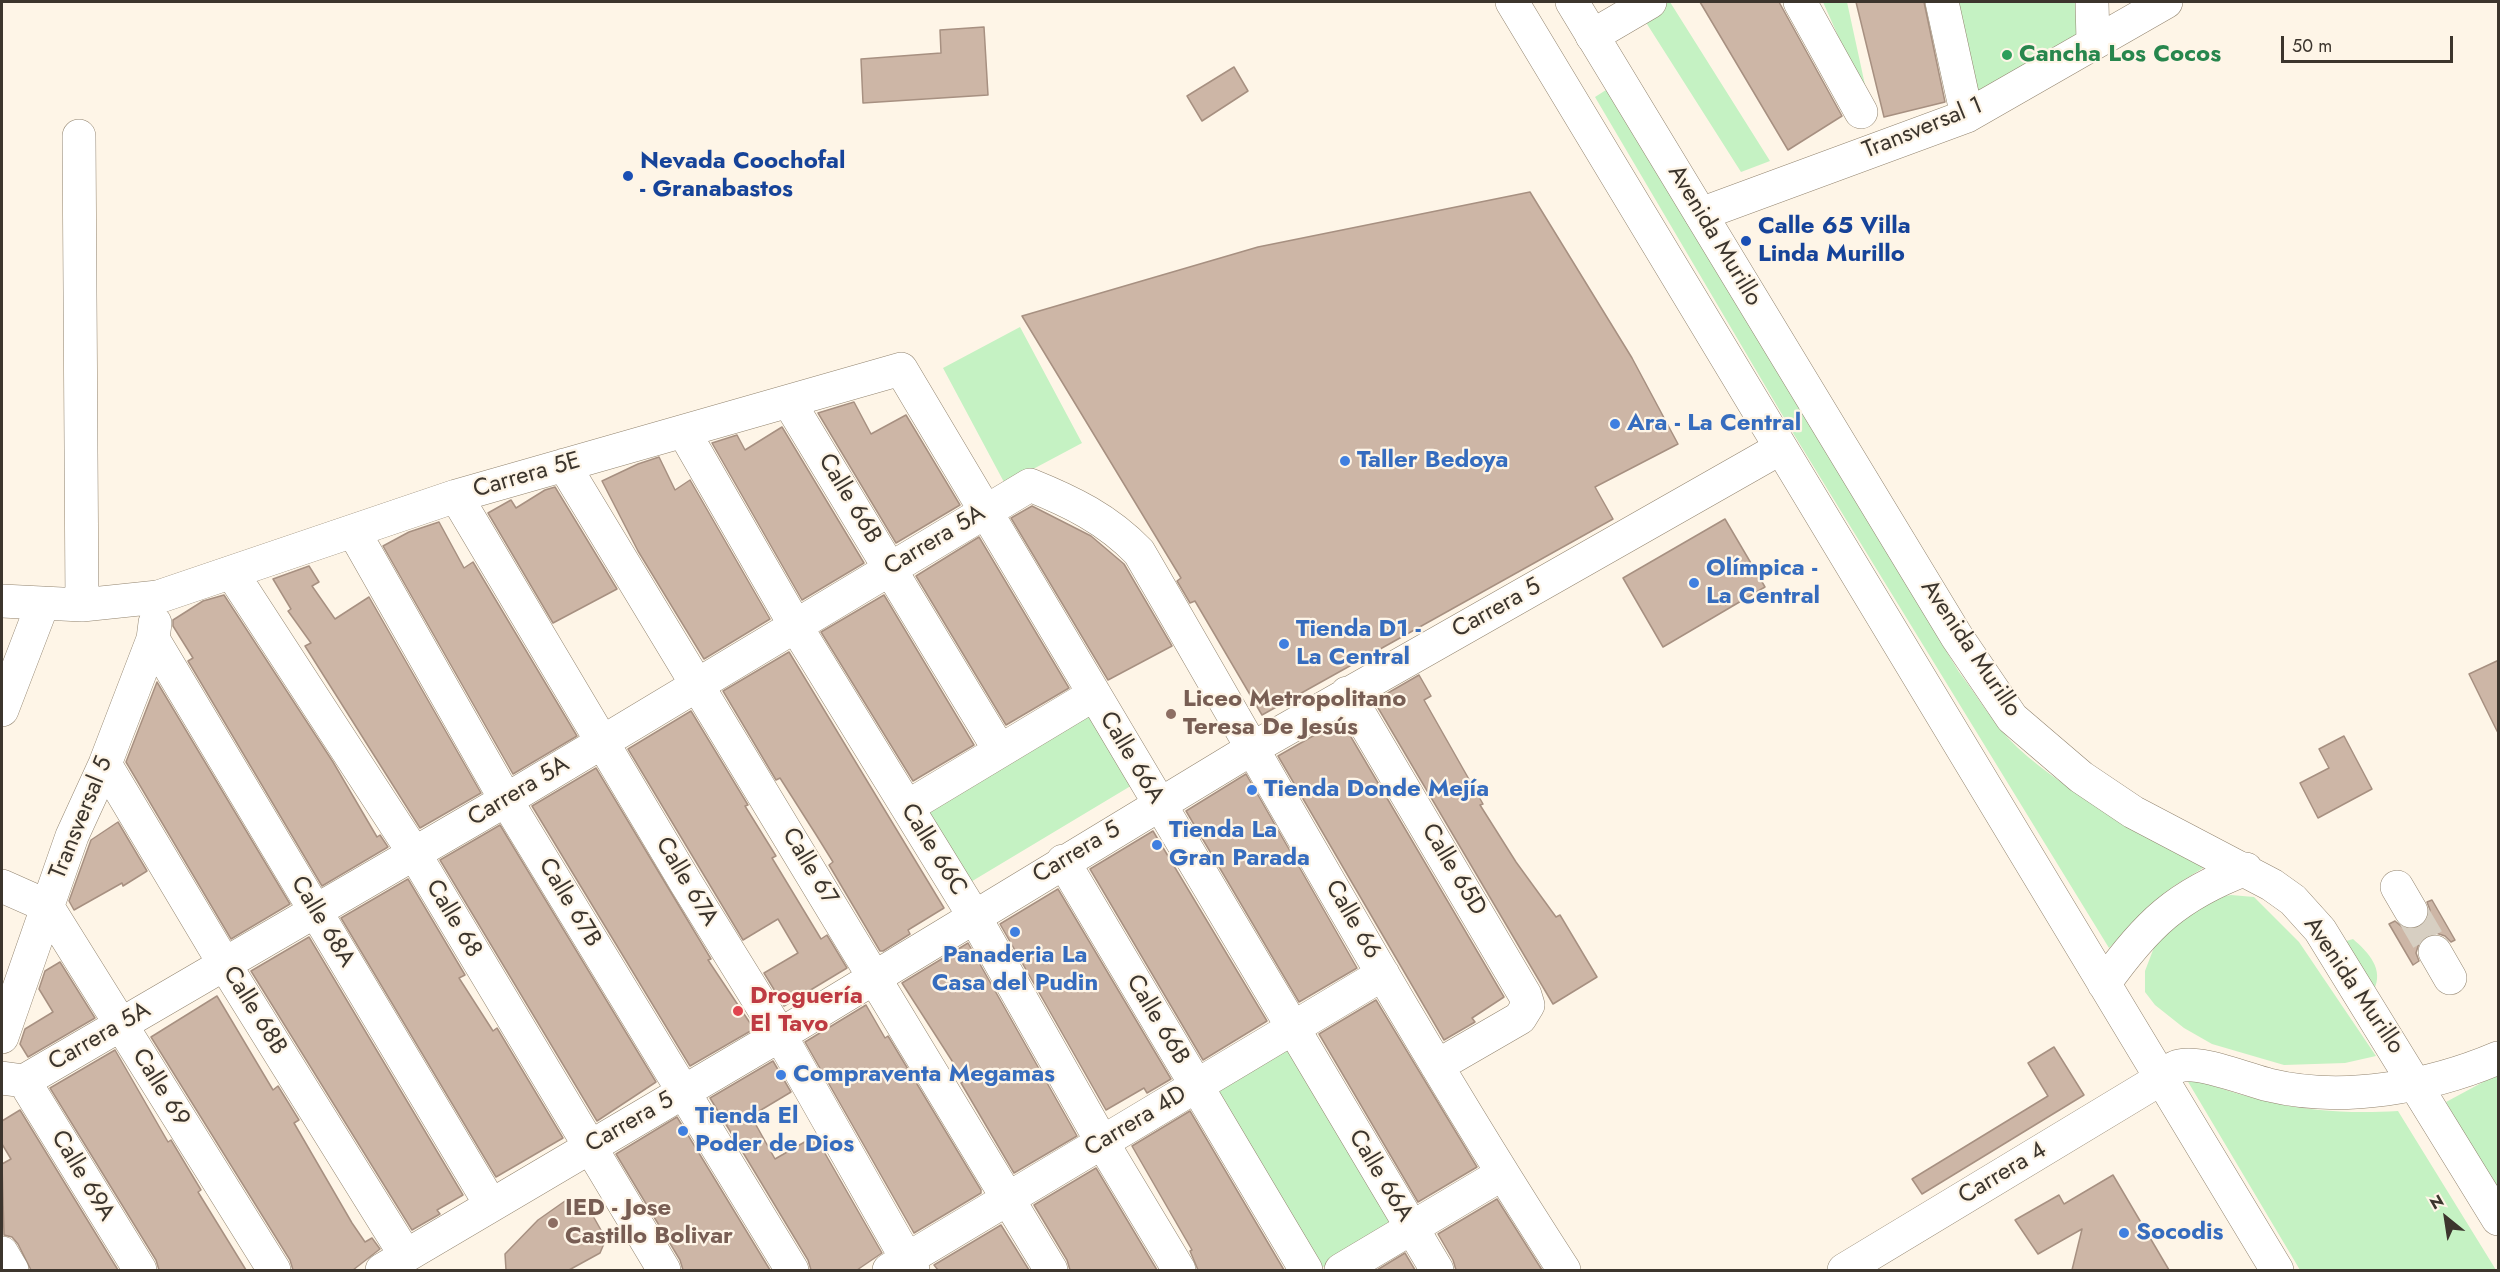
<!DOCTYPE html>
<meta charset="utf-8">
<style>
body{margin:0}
#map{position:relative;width:2500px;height:1272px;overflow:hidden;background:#fef5e7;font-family:Jost,sans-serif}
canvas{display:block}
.frame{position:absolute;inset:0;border:3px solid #3c352d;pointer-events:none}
.north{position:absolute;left:2416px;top:1188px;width:60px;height:60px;-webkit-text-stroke:4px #fef5e7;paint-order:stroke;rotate:330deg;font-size:16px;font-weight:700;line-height:24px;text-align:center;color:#3c352d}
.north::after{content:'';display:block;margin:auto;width:21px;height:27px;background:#3c352d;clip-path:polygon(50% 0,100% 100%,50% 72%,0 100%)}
.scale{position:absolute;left:2281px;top:36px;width:172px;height:27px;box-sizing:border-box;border:3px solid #3c352d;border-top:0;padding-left:8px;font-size:18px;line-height:21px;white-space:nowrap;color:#3c352d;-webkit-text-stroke:4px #fef5e7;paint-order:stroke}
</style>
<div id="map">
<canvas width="2500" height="1272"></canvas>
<div class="frame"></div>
<div class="north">N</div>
<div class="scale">50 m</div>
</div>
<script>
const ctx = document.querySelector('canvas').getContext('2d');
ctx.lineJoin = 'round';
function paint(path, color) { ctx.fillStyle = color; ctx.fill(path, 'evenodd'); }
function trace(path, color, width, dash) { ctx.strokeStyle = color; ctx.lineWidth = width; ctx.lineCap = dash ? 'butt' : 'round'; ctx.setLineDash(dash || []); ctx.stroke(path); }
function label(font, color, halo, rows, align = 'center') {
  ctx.font = font + ' Jost,sans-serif'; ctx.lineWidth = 4.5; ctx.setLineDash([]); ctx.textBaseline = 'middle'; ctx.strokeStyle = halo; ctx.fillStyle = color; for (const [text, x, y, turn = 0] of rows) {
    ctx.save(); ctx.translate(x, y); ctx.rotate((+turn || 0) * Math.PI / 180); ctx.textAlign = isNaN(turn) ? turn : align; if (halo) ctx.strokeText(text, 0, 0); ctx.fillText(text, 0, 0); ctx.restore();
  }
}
paint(new Path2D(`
 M 1633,2 L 1670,2 L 1770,161 L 1741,172 Z
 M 1823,2 L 1847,2 L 1870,108 Z
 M 1958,2 L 2087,2 L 2088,34 L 1977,95 Z
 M 1606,90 L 1959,672 C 1975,693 1990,718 2008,738 C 2056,789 2146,832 2208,865 L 2174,886 L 2109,948 L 1793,433 L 1595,97 Z
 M 1020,327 L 1082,443 L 1005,484 L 943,368 Z
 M 1089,708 L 1134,784 L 969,883 L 922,806 Z
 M 2231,895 L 2254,897 L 2299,942 L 2376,1056 L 2345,1063 L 2284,1065 L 2212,1044 L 2184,1028 L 2155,1005 L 2145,992 L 2145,971 L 2158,937 L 2200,901 Z
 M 2353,939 C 2369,953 2384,969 2374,990 L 2343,942 Z
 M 1287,1048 L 1393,1226 L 1323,1267 L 1217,1089 Z
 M 2498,1074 L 2498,1193 L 2446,1102 Z
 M 2184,1075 C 2258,1104 2318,1116 2398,1111 L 2496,1270 L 2300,1270 Z`), '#c5f2c3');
const building = new Path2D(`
 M 1700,2 L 1779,2 L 1842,116 L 1788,150 Z
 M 1856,2 L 1924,2 L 1945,102 L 1884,117 Z
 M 984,27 L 988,95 L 863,103 L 861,59 L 941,53 L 940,30 Z
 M 1234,67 L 1248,91 L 1202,121 L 1187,96 Z
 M 1530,192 L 1632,358 L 1678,444 L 1595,487 L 1613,519 L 1262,715 L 1195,601 L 1190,603 L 1177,581 L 1181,578 L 1022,316 L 1258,247 Z
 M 854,402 L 871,434 L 906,415 L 960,505 L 896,543 L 818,413 Z
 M 782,427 L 864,563 L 802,600 L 712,443 L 737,435 L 745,450 Z
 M 659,457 L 675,490 L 690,480 L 770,619 L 704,659 L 638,551 L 602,481 L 638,464 Z
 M 555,487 L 617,589 L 553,623 L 488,513 L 511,500 L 516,508 L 545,490 Z
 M 1032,506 L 1091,536 L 1124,564 L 1172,646 L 1108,680 L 1011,518 Z
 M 1725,519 L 1765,587 L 1663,647 L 1623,578 Z
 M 439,522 L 464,568 L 473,562 L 577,736 L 513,774 L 383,546 L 409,532 Z
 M 979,537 L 1069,688 L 1006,725 L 916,576 Z
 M 309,566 L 319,582 L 312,586 L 335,619 L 369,597 L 481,793 L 420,828 L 305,646 L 311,643 L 288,611 L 291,609 L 273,579 Z
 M 224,595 L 333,762 L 377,837 L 380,835 L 388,847 L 322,886 L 188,661 L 193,658 L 173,626 L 173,620 L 203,601 Z
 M 884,595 L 974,745 L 913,781 L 821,632 Z
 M 789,652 L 944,908 L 908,930 L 910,934 L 883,951 L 880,951 L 829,865 L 833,862 L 815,833 L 780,778 L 776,780 L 723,691 Z
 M 2499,660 L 2499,735 L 2469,674 Z
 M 1419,675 L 1431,696 L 1424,700 L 1483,804 L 1480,805 L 1516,862 L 1556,917 L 1560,915 L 1597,977 L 1553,1004 L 1374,701 Z
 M 157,682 L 290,904 L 231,939 L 126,762 Z
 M 691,711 L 748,805 L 745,806 L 776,856 L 772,858 L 821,939 L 827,935 L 847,968 L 784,1006 L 764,973 L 798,953 L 778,919 L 743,940 L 628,749 Z
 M 1341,720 L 1504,997 L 1472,1018 L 1475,1022 L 1444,1040 L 1278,756 Z
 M 2344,736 L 2372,789 L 2318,818 L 2300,783 L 2329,768 L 2319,749 Z
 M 596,768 L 711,959 L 708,960 L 754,1029 L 690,1066 L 532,806 Z
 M 1246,774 L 1357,968 L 1299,1002 L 1186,811 Z
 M 118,822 L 147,871 L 123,886 L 122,883 L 74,910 L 69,901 L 91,840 Z
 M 500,825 L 656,1082 L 597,1121 L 440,860 Z
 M 1153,831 L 1267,1021 L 1203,1060 L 1090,869 Z
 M 408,879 L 465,975 L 459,978 L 493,1031 L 497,1028 L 563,1138 L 496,1177 L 341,918 Z
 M 1058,889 L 1171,1079 L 1147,1093 L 1144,1088 L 1106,1110 L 1000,924 Z
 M 2432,900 L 2455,940 L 2451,942 L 2445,936 L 2436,933 L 2426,936 L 2419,943 L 2416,953 L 2419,961 L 2413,965 L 2389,924 L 2395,921 L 2402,927 L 2412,930 L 2420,927 L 2427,920 L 2430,910 L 2427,902 Z
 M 309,937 L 463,1195 L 437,1210 L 440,1214 L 412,1230 L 251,971 Z
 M 968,943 L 1077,1136 L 1014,1173 L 961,1083 L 965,1081 L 902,983 Z
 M 60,962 L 95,1018 L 28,1057 L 20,1044 L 25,1029 L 53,1012 L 39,989 L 45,971 Z
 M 217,996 L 273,1090 L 278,1086 L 299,1120 L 294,1123 L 352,1223 L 365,1242 L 372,1238 L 380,1249 L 353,1270 L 293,1270 L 290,1260 L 151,1037 Z
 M 1376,1000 L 1477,1167 L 1418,1202 L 1319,1034 Z
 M 866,1005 L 885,1038 L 888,1036 L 981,1190 L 981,1193 L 914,1233 L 805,1042 Z
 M 2054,1047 L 2084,1095 L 1922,1194 L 1912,1179 L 2048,1096 L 2028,1063 Z
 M 115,1050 L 168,1142 L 171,1140 L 201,1190 L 198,1192 L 246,1270 L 159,1270 L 156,1260 L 50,1088 Z
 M 773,1061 L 791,1092 L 751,1116 L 775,1159 L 815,1136 L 882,1253 L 857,1270 L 811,1270 L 808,1260 L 710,1098 Z
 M 20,1110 L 118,1270 L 31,1270 L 18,1244 L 12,1237 L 4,1235 L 2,1164 L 11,1159 L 2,1144 L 2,1121 Z
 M 1190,1111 L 1284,1270 L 1198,1270 L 1190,1251 L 1192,1250 L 1132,1146 Z
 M 677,1117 L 770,1270 L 683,1270 L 680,1260 L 616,1154 Z
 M 1096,1168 L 1157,1270 L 1070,1270 L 1067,1260 L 1034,1205 Z
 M 2113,1175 L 2169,1270 L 2072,1270 L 2082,1229 L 2038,1254 L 2015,1220 L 2059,1195 L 2064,1204 Z
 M 1497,1199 L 1542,1270 L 1456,1270 L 1453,1260 L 1438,1234 Z
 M 584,1200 L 606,1239 L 600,1253 L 569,1270 L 506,1270 L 505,1254 L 538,1220 L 565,1201 Z
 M 1001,1225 L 1029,1270 L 938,1270 L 934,1265 Z
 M 1405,1253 L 1415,1270 L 1377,1270 Z`);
paint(building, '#cdb6a6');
trace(building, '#a79081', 1.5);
trace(new Path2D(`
 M 2411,911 L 2435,952`), '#d7cfc2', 33, [33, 16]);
const minor = new Path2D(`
 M 1800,2 L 1861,112
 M 1942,2 L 1967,116
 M 2092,2 L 2093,42
 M 1592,36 L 1650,2
 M 79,136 L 82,605
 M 1701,214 L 1967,116 L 2166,2
 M 789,402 L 1000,751
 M 684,432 L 795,625 L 974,916 L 1102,1142 L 1179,1270
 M 564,465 L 1051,1270
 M 456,496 L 686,883 L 780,1035 L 913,1270
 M 354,532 L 506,800 L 792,1270
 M 232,573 L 414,853 L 664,1270
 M 2,601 L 82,605 L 158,597 L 456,496 L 901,369 L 1437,1270
 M 153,639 L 491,1205
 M 1347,693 L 1525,995 L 1528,1005 L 1520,1018 L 1437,1066
 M 2,710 L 43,603
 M 105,764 L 225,965 L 406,1256
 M 907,807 L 1093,695
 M 1063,861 L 1306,1270
 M 2,886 L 47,906 L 274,1270
 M 2397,887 L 2411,911
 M 2435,952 L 2450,978
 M 2,1037 L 72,836 L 105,764 L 153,639 L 155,623
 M 2,1078 L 24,1081 L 506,800 L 1030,485 C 1072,502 1107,519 1139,552 C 1279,792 1413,1037 1564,1270
 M 24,1081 L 140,1270
 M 2,1253 L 12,1270
 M 382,1270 L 780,1035 L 1253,748 L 1779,449
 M 889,1270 L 1383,974
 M 1341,1270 L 1502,1174
 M 1844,1270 L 2162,1078`);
const major = new Path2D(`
 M 1512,2 L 2277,1270
 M 1572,2 L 1957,637 L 2012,718 L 2081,777 L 2133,812 L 2272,885 L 2293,900 L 2320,930 L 2498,1219
 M 2104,984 C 2146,925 2177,895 2246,869
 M 2162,1078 C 2166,1075 2171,1069 2176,1067 C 2195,1058 2248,1080 2269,1085 C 2343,1103 2430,1087 2498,1058`);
trace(minor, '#92846f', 34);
trace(major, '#92846f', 34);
trace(minor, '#fff', 33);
trace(major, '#fff', 33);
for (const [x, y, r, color] of [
 [2007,55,6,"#2e9e5b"],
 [628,176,6,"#1a4fb4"],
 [1746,241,6,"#1a4fb4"],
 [1615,424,6,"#3f7fe0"],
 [1345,461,6,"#3f7fe0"],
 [1694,583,6,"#3f7fe0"],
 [1284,644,6,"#3f7fe0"],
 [1171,714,6,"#8d6e63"],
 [1252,790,6,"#3f7fe0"],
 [1157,845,6,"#3f7fe0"],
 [1015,932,6,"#3f7fe0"],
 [738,1011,6,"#e0444e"],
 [781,1075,6,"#3f7fe0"],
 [683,1131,6,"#3f7fe0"],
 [553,1223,6,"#8d6e63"],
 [2124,1233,6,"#3f7fe0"]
]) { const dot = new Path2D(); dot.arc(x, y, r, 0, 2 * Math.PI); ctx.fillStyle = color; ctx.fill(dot); trace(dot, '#fef5e7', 2); }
label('bold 24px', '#27864d', '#fef5e7', [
 ["Cancha Los Cocos",2019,55]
], 'left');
label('24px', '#3c352d', '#fef5e7', [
 ["Transversal 1",1923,129,-22],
 ["Avenida Murillo",1714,236,59],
 ["Carrera 5E",527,476,-16],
 ["Calle 66B",849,499,59],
 ["Carrera 5A",935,541,-31],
 ["Carrera 5",1497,609,-29],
 ["Avenida Murillo",1970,649,56],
 ["Calle 66A",1131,758,59],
 ["Carrera 5A",519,792,-31],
 ["Transversal 5",82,818,-68],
 ["Calle 66C",933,850,58],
 ["Carrera 5",1077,853,-31],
 ["Calle 67",809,867,59],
 ["Calle 65D",1453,870,59],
 ["Calle 67A",686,882,59],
 ["Calle 67B",569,903,59],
 ["Calle 68",453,919,59],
 ["Calle 66",1352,920,60],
 ["Calle 68A",322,922,59],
 ["Avenida Murillo",2353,986,56],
 ["Calle 68B",254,1011,58],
 ["Calle 66B",1157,1020,59],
 ["Carrera 5A",100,1037,-30],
 ["Calle 69",160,1088,58],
 ["Carrera 4D",1136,1122,-31],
 ["Carrera 5",630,1123,-30],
 ["Carrera 4",2003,1174,-31],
 ["Calle 69A",82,1176,59],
 ["Calle 66A",1380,1176,59]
]);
label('bold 24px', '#164399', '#fef5e7', [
 ["Nevada Coochofal",640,162],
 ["- Granabastos",640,190],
 ["Calle 65 Villa",1758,227],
 ["Linda Murillo",1758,255]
], 'left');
label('bold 24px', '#366cbe', '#fef5e7', [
 ["Ara - La Central",1627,424],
 ["Taller Bedoya",1357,461],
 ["Olímpica -",1706,569],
 ["La Central",1706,597],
 ["Tienda D1 -",1296,630],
 ["La Central",1296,658],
 ["Tienda Donde Mejía",1264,790],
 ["Tienda La",1169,831],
 ["Gran Parada",1169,859],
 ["Panaderia La",1015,956,"center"],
 ["Casa del Pudin",1015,984,"center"],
 ["Compraventa Megamas",793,1075],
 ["Tienda El",695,1117],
 ["Poder de Dios",695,1145],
 ["Socodis",2136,1233]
], 'left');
label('bold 24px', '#785e54', '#fef5e7', [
 ["Liceo Metropolitano",1183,700],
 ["Teresa De Jesús",1183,728],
 ["IED - Jose",565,1209],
 ["Castillo Bolivar",565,1237]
], 'left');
label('bold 24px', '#be3a42', '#fef5e7', [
 ["Droguería",750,997],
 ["El Tavo",750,1025]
], 'left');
</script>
